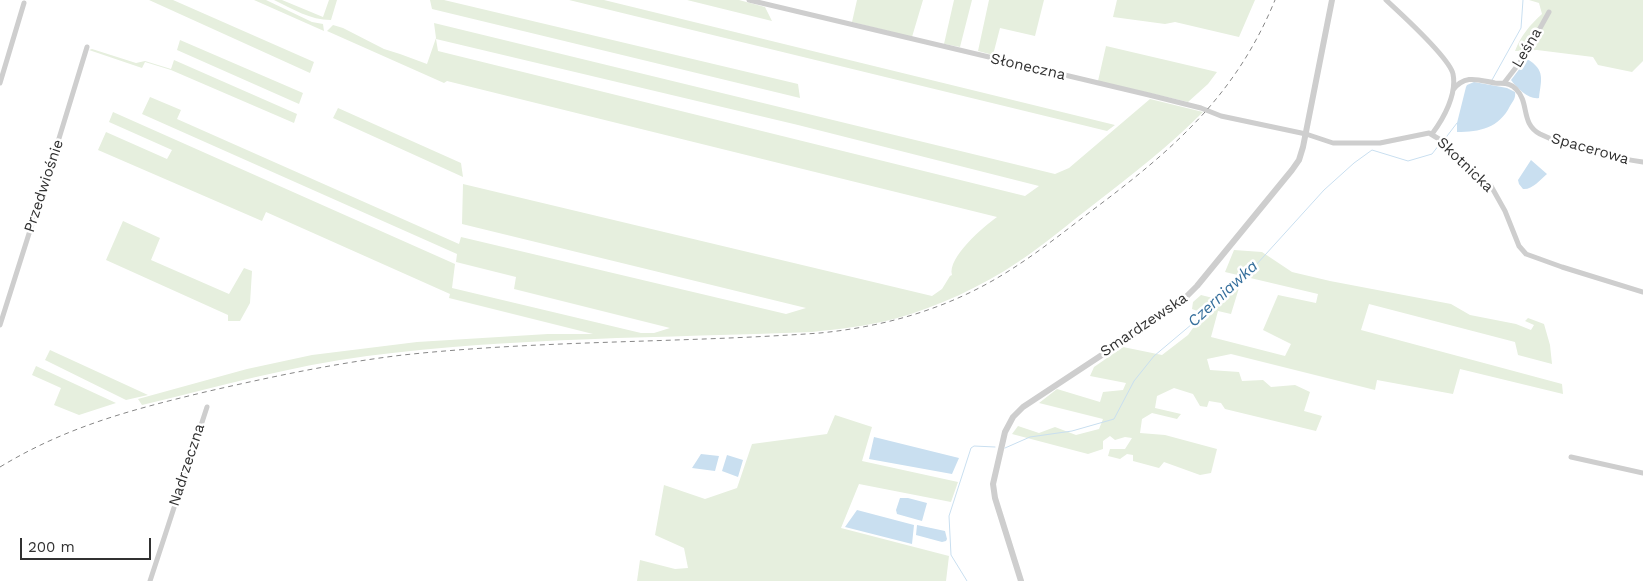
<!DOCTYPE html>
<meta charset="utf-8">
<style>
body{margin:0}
#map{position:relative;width:1643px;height:581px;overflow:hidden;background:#fff;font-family:"Work Sans",sans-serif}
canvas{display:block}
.scale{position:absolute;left:20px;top:538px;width:131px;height:22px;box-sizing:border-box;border:2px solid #313131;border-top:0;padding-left:6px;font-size:15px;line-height:18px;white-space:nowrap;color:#313131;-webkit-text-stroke:4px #fff;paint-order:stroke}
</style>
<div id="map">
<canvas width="1643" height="581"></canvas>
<div class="scale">200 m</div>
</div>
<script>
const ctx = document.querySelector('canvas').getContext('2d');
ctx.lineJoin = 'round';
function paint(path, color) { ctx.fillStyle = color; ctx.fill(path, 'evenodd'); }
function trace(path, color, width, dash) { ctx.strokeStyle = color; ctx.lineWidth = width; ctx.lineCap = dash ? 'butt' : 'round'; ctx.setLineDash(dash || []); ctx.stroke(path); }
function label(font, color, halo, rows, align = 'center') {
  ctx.font = font + ' "Work Sans",sans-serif'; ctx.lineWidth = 5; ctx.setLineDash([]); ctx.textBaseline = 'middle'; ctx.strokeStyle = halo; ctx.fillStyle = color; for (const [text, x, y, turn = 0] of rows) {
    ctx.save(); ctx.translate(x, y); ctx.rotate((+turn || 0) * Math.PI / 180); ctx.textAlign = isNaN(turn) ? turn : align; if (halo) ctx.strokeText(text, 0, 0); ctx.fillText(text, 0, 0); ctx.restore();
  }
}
paint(new Path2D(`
 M 149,0 L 173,0 L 314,62 L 310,73 Z
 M 254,0 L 266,0 L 312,22 L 323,24 L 324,31 Z
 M 274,0 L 282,0 L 323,17 L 329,0 L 337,0 L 331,20 C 310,20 293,9 274,0 Z
 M 430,0 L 444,0 L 798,84 L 800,98 L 432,9 Z
 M 569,0 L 604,0 L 1115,125 L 1107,131 Z
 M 687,0 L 739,0 L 765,7 L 772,21 Z
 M 857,0 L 923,0 L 912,37 L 852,22 Z
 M 954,0 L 972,0 L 960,47 L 944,44 Z
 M 989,0 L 1044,0 L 1035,36 L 1000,28 L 993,55 L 978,51 Z
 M 1117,0 L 1255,0 L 1239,37 L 1175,22 L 1165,24 L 1113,17 Z
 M 1529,0 L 1643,0 L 1643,61 L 1632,72 L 1598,65 L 1593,57 L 1537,50 L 1515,51 C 1521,35 1530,25 1542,14 L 1539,3 Z
 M 434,23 L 1055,174 L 1069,168 L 1150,99 L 1203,112 C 1169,146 1132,175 1093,205 C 1068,224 1044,245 1018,262 C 981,287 937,307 894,319 C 867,326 840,329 812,332 C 664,338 514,337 367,356 C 291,366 216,387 142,405 L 138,399 L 247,369 L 312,355 L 417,342 L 548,334 L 593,334 L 449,298 L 450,294 L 266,212 L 262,221 L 98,150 L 106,132 L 167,159 L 172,150 L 109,122 L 113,112 L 455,264 L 452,288 L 641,333 L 654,333 L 670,328 L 514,289 L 516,277 L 456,262 L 457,254 L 142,114 L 150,97 L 181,110 L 177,119 L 459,244 L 461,237 L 786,314 L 806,308 L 462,224 L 463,184 L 932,296 L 942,289 L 950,276 L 952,275 C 947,258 984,226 997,217 L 447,81 L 444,83 L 327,31 L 333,25 L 343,28 L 384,49 L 400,54 L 427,64 L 436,38 ZM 436,39 L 798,125 L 1039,186 L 1025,196 L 438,51 Z
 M 180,40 L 303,93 L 299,104 L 177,50 Z
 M 1106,46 L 1217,72 L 1208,84 L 1188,102 L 1098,81 Z
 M 92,49 L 136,63 L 145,61 L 171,69 L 174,60 L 297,114 L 294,123 L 171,70 L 145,62 L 142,68 L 89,50 Z
 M 338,108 L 461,163 L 463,177 L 333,118 Z
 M 123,221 L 160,238 L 151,260 L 229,294 L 244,268 L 252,271 L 250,303 L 240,321 L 228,321 L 228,315 L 106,260 Z
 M 1234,250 L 1262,252 L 1292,272 L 1330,281 L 1451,304 L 1470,315 L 1516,324 L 1531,330 L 1534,325 L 1525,321 L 1528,318 L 1544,324 L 1550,345 L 1552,364 L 1518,355 L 1515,342 L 1369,304 L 1361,330 L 1562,384 L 1563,394 L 1460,369 L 1453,394 L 1377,380 L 1375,390 L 1231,354 L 1207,359 L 1210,370 L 1239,372 L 1242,381 L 1263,380 L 1271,387 L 1295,385 L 1310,392 L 1304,411 L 1322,416 L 1316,431 L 1225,409 L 1221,403 L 1209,401 L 1207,407 L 1200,406 L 1193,394 L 1174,388 L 1157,396 L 1155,408 L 1181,414 L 1177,419 L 1152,413 L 1142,419 L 1140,433 L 1165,435 L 1217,449 L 1211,473 L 1200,475 L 1164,462 L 1159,468 L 1133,461 L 1133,455 L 1127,454 L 1120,459 L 1108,456 L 1110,449 L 1125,449 L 1132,438 L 1125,437 L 1115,440 L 1110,436 L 1103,441 L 1103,449 L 1088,454 L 1012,434 L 1018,426 L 1039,433 L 1055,427 L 1076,435 L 1099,429 L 1103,419 L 1039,403 L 1057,389 L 1100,402 L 1103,392 L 1123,390 L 1126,383 L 1090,376 L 1094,367 L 1123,347 L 1162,355 L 1188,335 L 1193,328 L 1201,322 L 1200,312 L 1192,309 L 1193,302 L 1201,295 L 1213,298 L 1230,288 L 1239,288 L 1231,314 L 1218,311 L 1211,337 L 1285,356 L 1291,344 L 1263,330 L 1278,295 L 1316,303 L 1318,294 L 1225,272 Z
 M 50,350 L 148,395 L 126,400 L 45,360 Z
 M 36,366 L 116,403 L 79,415 L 54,405 L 61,388 L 32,375 Z
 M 835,415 L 872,427 L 862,461 L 958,482 L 951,502 L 859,484 L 841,528 L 949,556 L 946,581 L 637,581 L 640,560 L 675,569 L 688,568 L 684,548 L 655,535 L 664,485 L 705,499 L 737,488 L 752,444 L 827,434 Z`), '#e6efde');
paint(new Path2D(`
 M 1527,59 C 1546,70 1541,80 1539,98 C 1529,100 1517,88 1511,80 Z
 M 1474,82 L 1507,88 L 1515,92 C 1516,98 1513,101 1510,106 C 1499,128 1480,132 1457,132 L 1457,123 L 1466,87 L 1467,85 Z
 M 1531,160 L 1547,174 C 1540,180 1532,190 1523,189 L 1519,184 L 1518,180 Z
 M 874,437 L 959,458 L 952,474 L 869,459 Z
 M 701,454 L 719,456 L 715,471 L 692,468 Z
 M 727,455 L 743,460 L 738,477 L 722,471 Z
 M 900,498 L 908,498 L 927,503 L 922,521 L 897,514 L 896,510 Z
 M 857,510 L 914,525 L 912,544 L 845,527 Z
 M 917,525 L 945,531 L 947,539 L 946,541 L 942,542 L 916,535 Z`), '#c9dff0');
trace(new Path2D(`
 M 1492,80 L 1521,28 L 1523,0
 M 1444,140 L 1457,123
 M 1005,448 L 1030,437 L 1072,431 L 1114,419 L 1134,381 L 1154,356 L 1236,287 L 1324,190 L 1354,163 L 1372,150 L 1408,161 L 1432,154 L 1439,145
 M 967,581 L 951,555 L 949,516 L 971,448 L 974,446 L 995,447`), '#c9dff0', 1);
trace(new Path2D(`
 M 749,0 L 1149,95 L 1201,108 L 1221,116 L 1306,134 L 1333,143 L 1380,143 L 1429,133 L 1439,139 L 1454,155 L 1491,186 L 1505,211 L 1519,246 L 1526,254 L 1562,267 L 1643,292
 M 1386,0 C 1400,13 1449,57 1453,74 C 1457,94 1444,118 1432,134
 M 0,83 L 24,3
 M 1504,83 L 1524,57 L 1549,12
 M 1453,90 C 1465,74 1478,80 1495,83 C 1503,84 1510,82 1516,89 C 1530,103 1520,123 1540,134 C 1566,147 1614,158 1643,162
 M 0,325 L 53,158 L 87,47
 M 1571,457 L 1643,473
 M 150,581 L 207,407`), '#cecece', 5);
trace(new Path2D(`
 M 1021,581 L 995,498 L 993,484 L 1005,432 L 1013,417 L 1023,407 L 1167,312 L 1184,299 L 1197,286 L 1292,170 L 1299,160 L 1303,147 L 1332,0`), '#cecece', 6);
trace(new Path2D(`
 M 0,467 C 66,427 130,410 205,392 C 270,377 336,363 403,355 C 542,340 681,343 820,333 C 881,327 939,311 992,281 C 1029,260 1061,234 1094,209 C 1174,149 1236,95 1275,0`), '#868686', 1, [5, 4]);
label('15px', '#313131', '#fff', [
 ["Leśna",1527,48,-59],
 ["Słoneczna",1028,67,13],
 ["Spacerowa",1590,149,16],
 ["Skotnicka",1465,165,44],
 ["Przedwiośnie",44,186,-72],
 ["Smardzewska",1144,325,-34],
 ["Nadrzeczna",187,465,-72]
]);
label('italic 16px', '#366f9c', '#fff', [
 ["Czerniawka",1223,294,-43]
]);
</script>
